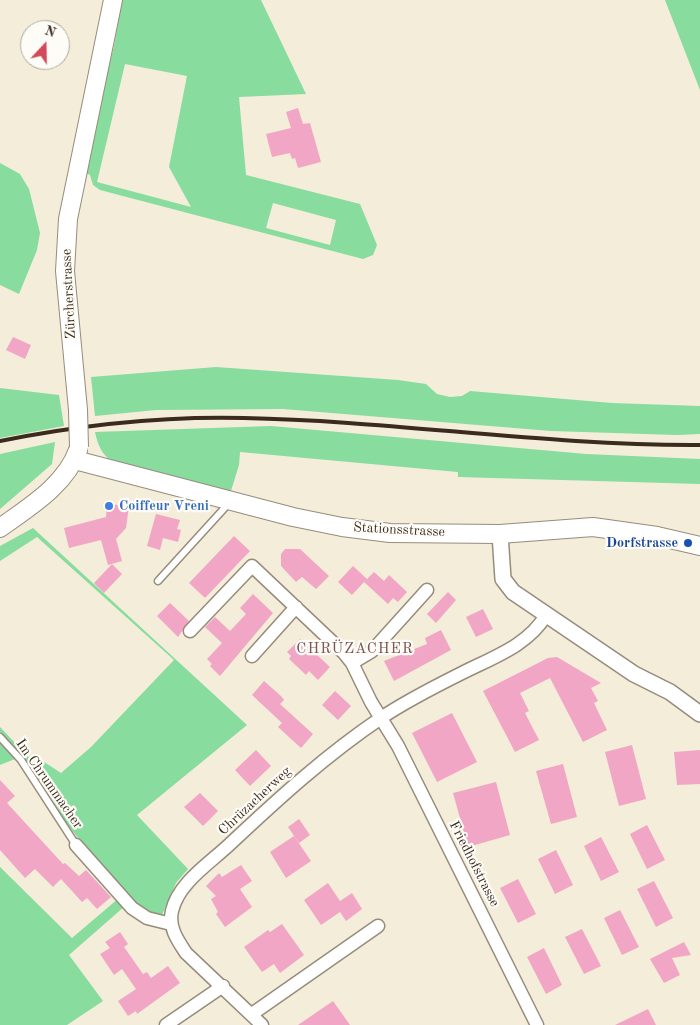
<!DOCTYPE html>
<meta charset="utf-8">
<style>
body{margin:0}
#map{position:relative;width:700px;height:1025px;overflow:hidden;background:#f3edd9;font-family:"Old Standard TT",serif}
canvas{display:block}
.north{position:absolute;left:20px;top:20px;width:50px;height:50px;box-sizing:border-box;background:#fdfcf7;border:1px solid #afa8a0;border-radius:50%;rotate:21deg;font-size:14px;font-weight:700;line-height:20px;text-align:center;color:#3b2a1e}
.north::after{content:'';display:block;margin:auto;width:18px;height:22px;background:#d1495b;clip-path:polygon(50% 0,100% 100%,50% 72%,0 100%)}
</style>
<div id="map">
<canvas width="700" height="1025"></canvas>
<div class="north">N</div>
</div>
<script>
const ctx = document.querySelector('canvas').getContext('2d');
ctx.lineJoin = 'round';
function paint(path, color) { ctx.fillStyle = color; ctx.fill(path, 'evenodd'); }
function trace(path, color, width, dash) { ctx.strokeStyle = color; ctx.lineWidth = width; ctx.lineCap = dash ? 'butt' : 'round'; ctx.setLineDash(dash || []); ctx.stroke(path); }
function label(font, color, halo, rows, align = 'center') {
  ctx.font = font + ' "Old Standard TT",serif'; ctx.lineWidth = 4.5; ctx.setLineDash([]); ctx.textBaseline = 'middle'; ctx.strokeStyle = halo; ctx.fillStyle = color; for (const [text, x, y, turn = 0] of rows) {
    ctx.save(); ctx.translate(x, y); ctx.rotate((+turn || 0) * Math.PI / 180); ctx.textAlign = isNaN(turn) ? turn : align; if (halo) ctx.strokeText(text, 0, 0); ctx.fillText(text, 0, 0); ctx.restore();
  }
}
paint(new Path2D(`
 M 122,0 L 261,0 L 306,94 L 239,97 L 246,175 L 360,204 L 377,245 L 373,255 L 363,259 L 100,190 L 93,185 L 90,175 L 83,172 L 114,46 ZM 125,64 L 187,76 L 169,167 L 191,207 L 97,182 ZM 273,203 L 336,220 L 330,245 L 266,228 Z
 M 665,0 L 700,0 L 700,90 Z
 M 0,163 L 20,174 L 29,189 L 40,233 L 37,250 L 19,294 L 0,285 Z
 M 216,367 L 398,380 L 426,384 L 437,394 L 450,397 L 462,396 L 470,391 L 612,403 L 700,406 L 700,434 L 677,435 L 551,431 L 283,409 L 156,410 L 95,416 L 91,377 Z
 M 0,388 L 59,395 L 64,426 L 0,438 Z
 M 271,426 L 586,454 L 700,459 L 700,484 L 458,477 L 458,472 L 240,452 L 239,465 L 230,494 L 119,466 C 104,457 99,450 95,432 Z
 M 55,442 L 52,464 L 0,509 L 0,454 Z
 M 33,528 L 247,725 L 137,815 L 188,869 L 176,883 L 162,915 L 156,916 L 135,905 L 96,861 L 64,820 L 46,787 L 0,732 L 0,727 L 35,764 L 41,760 L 61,773 L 91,747 L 174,660 L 37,537 L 0,561 L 0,546 Z
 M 0,742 L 15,759 L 0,765 Z
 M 0,867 L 72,938 L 119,898 L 125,906 L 69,955 L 103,1001 L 67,1025 L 0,1025 Z`), '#87dc9e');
paint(new Path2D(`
 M 298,108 L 303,124 L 310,123 L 321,162 L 298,168 L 295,158 L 292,159 L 290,153 L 272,157 L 266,134 L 291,128 L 286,112 Z
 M 13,337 L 31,345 L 25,359 L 6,350 Z
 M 107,504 L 129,506 L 126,528 L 116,539 L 122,561 L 108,565 L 101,540 L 69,548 L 64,528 L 106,517 Z
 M 156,514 L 180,520 L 177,529 L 181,530 L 178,542 L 163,538 L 160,550 L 147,546 Z
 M 234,536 L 250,551 L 205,598 L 189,583 Z
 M 285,549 L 300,549 L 329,576 L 316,589 L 302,577 L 296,582 L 281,566 L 281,554 Z
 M 112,564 L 122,574 L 104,593 L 94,583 Z
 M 353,566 L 367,579 L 374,572 L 384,581 L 389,575 L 407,592 L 398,602 L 393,598 L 388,604 L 364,582 L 352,595 L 338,582 Z
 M 448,592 L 456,600 L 436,623 L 427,614 Z
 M 253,594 L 273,613 L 220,676 L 210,666 L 212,664 L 207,659 L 222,643 L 205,627 L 215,617 L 230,631 L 246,614 L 240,608 Z
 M 170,603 L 189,621 L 178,637 L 157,616 Z
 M 483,609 L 493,629 L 476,637 L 466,617 Z
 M 441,630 L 451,650 L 394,681 L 384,661 L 427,644 L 425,638 Z
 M 300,639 L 330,667 L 318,680 L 309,671 L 306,675 L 289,659 L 291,656 L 287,652 Z
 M 557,657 L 601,683 L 591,688 L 598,701 L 594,703 L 607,730 L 583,742 L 550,678 L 520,693 L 529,711 L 525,713 L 539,740 L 515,752 L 483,691 L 548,658 Z
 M 264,681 L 281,696 L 284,700 L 280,704 L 313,734 L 301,748 L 278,727 L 282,723 L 252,695 Z
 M 335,691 L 351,706 L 338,720 L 322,705 Z
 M 452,713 L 477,762 L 437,782 L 412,733 Z
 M 632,745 L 646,799 L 619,806 L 605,752 Z
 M 256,750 L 271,766 L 250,786 L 235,770 Z
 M 700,750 L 700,784 L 677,785 L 674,752 Z
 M 563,764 L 577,817 L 551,824 L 536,771 Z
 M 0,780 L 15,796 L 7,803 L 63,864 L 65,863 L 79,876 L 86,870 L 111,897 L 97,909 L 87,898 L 82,902 L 61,879 L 53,887 L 35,869 L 25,878 L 0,850 Z
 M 496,782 L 510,835 L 468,847 L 453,793 Z
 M 200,793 L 218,811 L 203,826 L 184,807 Z
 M 299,819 L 310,835 L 299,843 L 288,827 Z
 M 647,825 L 665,860 L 647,869 L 630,834 Z
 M 294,836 L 311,861 L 286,878 L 270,852 Z
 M 601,837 L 619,872 L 601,881 L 584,846 Z
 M 556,850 L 573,885 L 555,894 L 538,859 Z
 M 241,865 L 252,881 L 240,889 L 252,907 L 225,927 L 216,914 L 218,912 L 211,899 L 216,896 L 206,886 L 219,873 L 222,877 Z
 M 518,879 L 536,914 L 518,923 L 500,888 Z
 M 654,881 L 673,918 L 656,927 L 637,889 Z
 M 328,883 L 340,901 L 352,893 L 362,909 L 346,921 L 340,912 L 321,925 L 304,900 Z
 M 620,910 L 639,947 L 622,955 L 604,918 Z
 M 282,924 L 304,955 L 280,973 L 274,964 L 262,972 L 244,947 L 268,930 L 270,932 Z
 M 582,929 L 601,966 L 584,974 L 565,937 Z
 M 120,932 L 128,944 L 124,947 L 143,974 L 147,972 L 151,978 L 168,966 L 180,983 L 137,1014 L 136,1011 L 128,1016 L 118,1001 L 136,989 L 122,969 L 114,975 L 100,954 L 110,948 L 105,942 Z
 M 684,942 L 691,955 L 672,958 L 680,975 L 664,983 L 650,959 Z
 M 544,948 L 562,985 L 546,994 L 527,957 Z
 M 333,1001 L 350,1025 L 298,1025 Z
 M 648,1009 L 656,1025 L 615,1025 Z`), '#f2a6c6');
const service = new Path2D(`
 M 158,581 L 230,502
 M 0,737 L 21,760 L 76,845`);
const minor = new Path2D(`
 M 190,631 L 252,566 L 344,653 L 352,663 L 371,702 L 398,746 L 537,1025
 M 252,656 L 296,607
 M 352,663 L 372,651 L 427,590
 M 76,845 L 132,908 L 147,918 L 171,924
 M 252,1014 L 378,926
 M 166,1025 L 223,986
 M 262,1025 L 186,953 C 178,941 168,927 172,911 C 178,883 210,863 230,844 C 278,799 326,755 381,718 C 406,701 434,687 460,674 C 491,658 528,646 546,615`);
const tertiary = new Path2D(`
 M 500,534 L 503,579 L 513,592 L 634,674 L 670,692 L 700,714`);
const secondary = new Path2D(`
 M 78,410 L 65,271 L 68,219 L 113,0
 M 75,460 L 293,517 L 342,527 L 390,533 L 500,534 L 593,527 L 657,536 L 700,546
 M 0,528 C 29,507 66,485 78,450`);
trace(service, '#978c7c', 9);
trace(minor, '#978c7c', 15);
trace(tertiary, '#978c7c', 18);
trace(secondary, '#978c7c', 20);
trace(service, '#fff', 6);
trace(minor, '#fff', 12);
trace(tertiary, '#fff', 15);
trace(secondary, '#fff', 18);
trace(new Path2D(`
 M 0,441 C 80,425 162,416 244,418 C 396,421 547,446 700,445`), '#3b2a1e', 4);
const secondaryBridge = new Path2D(`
 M 78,410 L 79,447`);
trace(secondaryBridge, '#978c7c', 20, []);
trace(secondaryBridge, '#fff', 18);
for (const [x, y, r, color] of [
 [109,506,5,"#3f7fe0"],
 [688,543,5,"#1a4fb4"]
]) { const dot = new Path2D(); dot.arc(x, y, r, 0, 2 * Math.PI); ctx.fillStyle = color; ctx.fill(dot); trace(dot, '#fdfcf7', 2); }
label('14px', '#3b2a1e', '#fdfcf7', [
 ["Zürcherstrasse",69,294,-93],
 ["Stationsstrasse",399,530,3],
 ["Im Chrummacher",49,784,55],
 ["Chrüzacherweg",255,801,-43],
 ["Friedhofstrasse",474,864,63]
]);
label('bold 14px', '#366cbe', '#fdfcf7', [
 ["Coiffeur Vreni",119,506]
], 'left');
label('bold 14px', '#164399', '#fdfcf7', [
 ["Dorfstrasse",678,543]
], 'right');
ctx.letterSpacing = '1px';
label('15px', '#7b5559', '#fdfcf7', [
 ["CHRÜZACHER",355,649]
]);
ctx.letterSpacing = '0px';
</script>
